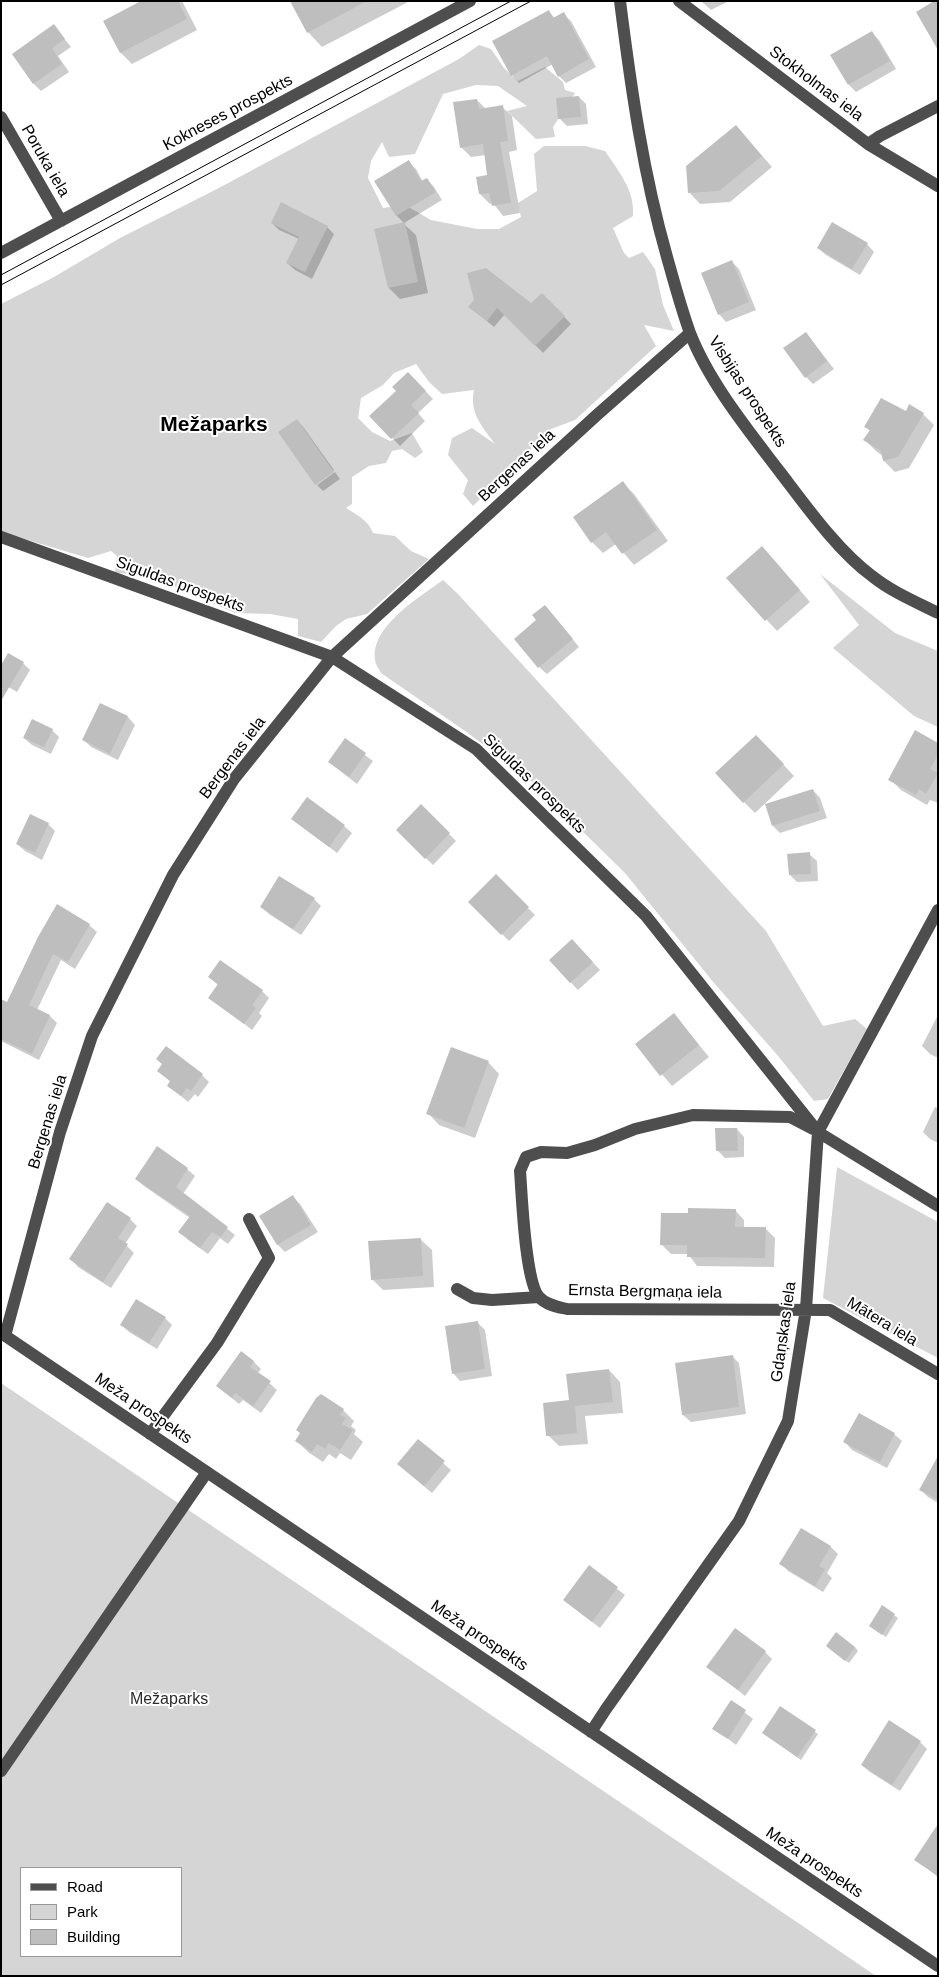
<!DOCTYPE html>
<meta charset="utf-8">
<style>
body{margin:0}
#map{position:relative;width:939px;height:1977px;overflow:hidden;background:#fff;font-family:Arial,sans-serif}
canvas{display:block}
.frame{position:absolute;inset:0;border:2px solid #000;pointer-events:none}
.legend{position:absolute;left:20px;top:1867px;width:162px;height:90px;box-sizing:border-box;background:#fff;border:1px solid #999;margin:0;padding:6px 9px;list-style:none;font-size:15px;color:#000}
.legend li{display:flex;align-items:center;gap:10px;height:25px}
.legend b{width:25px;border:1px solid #999}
</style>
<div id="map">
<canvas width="939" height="1977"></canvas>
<div class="frame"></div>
<ul class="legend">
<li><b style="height:6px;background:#4e4e4e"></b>Road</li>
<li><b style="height:14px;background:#d5d5d5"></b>Park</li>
<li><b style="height:14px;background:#bebebe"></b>Building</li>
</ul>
</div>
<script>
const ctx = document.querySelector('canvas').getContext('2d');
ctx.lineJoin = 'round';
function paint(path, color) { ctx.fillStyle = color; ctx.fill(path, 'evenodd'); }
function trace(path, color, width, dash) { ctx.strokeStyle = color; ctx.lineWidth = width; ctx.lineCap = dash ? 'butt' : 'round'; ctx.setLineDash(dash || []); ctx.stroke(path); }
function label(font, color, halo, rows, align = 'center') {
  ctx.font = font + ' Arial,sans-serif'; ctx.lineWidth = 4; ctx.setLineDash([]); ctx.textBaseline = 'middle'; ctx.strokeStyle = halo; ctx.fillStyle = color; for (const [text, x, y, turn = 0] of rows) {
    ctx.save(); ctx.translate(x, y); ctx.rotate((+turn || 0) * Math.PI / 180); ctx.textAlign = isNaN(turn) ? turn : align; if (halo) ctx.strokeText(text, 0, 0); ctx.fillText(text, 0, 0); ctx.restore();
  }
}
paint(new Path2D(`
 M 479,45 L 491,49 L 504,68 L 518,81 L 545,67 L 563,82 L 565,90 L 575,93 L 553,127 L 555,137 L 536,139 L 507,111 L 527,106 L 498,86 L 476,85 L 443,94 L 415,154 L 389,157 L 382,142 L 371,161 L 368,178 L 383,208 L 405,205 L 431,220 L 477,229 L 499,229 L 521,217 L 518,203 L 537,191 L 534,154 L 544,146 L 585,146 L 605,151 C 619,172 635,190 633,216 L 613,228 L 624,253 L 629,258 L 643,252 L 655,269 L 663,305 L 674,331 L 644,325 L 656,346 L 575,420 L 551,429 L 473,506 L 463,494 L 468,480 L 448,455 L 452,438 L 472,428 L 495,444 C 482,426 469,413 474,390 L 442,394 L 429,382 L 416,364 L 394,373 L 383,385 L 361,398 L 358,418 L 372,432 L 390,441 L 412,433 L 423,452 L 415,458 L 402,449 L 392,451 L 386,463 L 369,466 L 352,477 L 352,504 L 346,508 C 357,515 368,520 373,533 L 395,536 L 411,551 L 429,559 L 367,614 L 346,619 L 336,626 L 321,642 L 298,636 L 298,619 L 270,614 L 235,613 L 172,585 L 137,574 L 115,573 L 117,556 L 111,551 L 88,558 L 1,532 L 1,304 L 54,277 L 120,238 L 217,189 L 459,59 Z
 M 820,574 L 895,633 L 938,651 L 938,727 L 914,716 L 833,648 L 859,625 Z
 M 443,580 L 457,593 L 766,931 L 823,1026 L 855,1019 L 867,1029 L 828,1099 L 814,1101 L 779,1057 L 714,983 L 625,873 L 527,777 L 465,731 L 381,673 C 379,669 375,664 375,659 C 371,626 420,597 443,580 Z
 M 837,1167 L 938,1222 L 938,1358 L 823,1298 Z
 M 1,1383 L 810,1931 L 876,1976 L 1,1976 ZM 21,1868 L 181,1868 L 181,1956 L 21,1956 Z`), '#d5d5d5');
paint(new Path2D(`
 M 143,1 L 182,1 L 197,30 L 132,64 L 121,53 L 105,21 Z
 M 291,1 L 410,1 L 322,47 L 308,32 Z
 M 701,1 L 729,1 L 711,10 Z
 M 549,12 L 555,18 L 563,14 L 571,21 L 596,67 L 566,83 L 559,76 L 553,64 L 519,83 L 512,75 Z
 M 54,26 L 71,47 L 58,56 L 69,72 L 41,91 L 34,84 L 14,54 Z
 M 872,33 L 879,40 L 896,69 L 856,92 L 849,85 Z
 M 579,97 L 586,104 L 588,124 L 567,126 L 559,118 Z
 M 477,100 L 486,109 L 502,107 L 512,116 L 517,150 L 509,152 L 520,213 L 503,216 L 493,203 L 490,204 L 480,194 L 478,178 L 488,176 L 486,155 L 471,157 L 461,147 Z
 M 736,126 L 772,167 L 730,202 L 700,204 L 689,192 Z
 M 408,162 L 416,169 L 423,182 L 427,179 L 434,187 L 442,200 L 404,223 L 397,216 Z
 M 272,223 L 327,227 L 334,234 L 312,279 L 295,270 L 287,263 L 299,239 L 279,230 Z
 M 404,224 L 416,235 L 428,293 L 400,299 L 389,288 Z
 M 867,244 L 874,252 L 860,275 L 826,255 L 818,248 Z
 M 732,262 L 739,269 L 756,310 L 726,322 L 719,314 Z
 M 542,294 L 571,324 L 543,353 L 505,314 L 494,327 L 470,307 L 531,304 Z
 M 806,333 L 834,369 L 813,384 L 806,377 Z
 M 408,373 L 433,399 L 418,413 L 425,421 L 400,446 L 371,416 L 398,391 Z
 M 906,412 L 923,414 L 934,425 L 909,468 L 895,472 L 884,461 L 883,456 L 876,451 L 865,440 L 870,431 L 865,426 Z
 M 297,420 L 304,428 L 334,470 L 315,483 Z
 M 335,472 L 340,479 L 323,491 L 317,485 Z
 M 623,483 L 634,494 L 668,541 L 634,565 L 616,544 L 603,553 L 592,542 Z
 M 773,559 L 810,602 L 777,631 L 728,578 Z
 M 552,614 L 579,647 L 547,674 L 539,667 Z
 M 23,663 L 30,670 L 17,692 L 3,684 Z
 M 101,704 L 128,717 L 135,725 L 118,760 L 91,747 L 84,740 Z
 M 52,730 L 59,737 L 51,754 L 32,745 L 24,738 Z
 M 345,740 L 373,761 L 357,784 L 329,762 Z
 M 938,744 L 938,803 L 930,800 L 927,805 L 901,790 L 890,779 Z
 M 767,747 L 794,776 L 755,813 L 744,802 Z
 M 813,790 L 820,798 L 827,818 L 780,833 L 773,826 Z
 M 421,806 L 456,841 L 433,865 L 397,830 Z
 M 292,819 L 344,826 L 352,833 L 337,853 Z
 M 48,824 L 55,831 L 42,860 L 25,851 L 17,844 Z
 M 809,854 L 817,861 L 818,881 L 797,882 L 790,875 Z
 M 496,876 L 535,915 L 509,941 L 470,902 Z
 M 314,899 L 321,906 L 301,935 L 269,914 L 262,907 Z
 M 89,925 L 97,932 L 75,969 L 61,960 L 37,1010 L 50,1016 L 57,1023 L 39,1060 L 1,1041 L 1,1001 L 8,1004 L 39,938 Z
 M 579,948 L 600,970 L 578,990 L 550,961 Z
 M 209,977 L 262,991 L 269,998 L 259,1013 L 262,1016 L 252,1030 L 210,997 L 218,985 Z
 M 674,1015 L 709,1057 L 672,1086 L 637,1045 Z
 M 937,1017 L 938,1017 L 938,1058 L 930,1054 L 922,1046 Z
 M 488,1062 L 499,1074 L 475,1138 L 439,1125 L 428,1113 Z
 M 159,1071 L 202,1075 L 209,1082 L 198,1097 L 195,1094 L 188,1102 L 168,1085 L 171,1082 Z
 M 935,1107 L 938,1108 L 938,1143 L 930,1139 L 923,1132 Z
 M 737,1129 L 744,1137 L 744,1157 L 725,1158 L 717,1150 Z
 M 157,1148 L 187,1169 L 195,1176 L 183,1194 L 235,1235 L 228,1244 L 220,1238 L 208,1254 L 187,1239 L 190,1218 L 144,1186 L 136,1179 Z
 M 293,1197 L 300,1204 L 318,1232 L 285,1252 L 278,1245 L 261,1217 Z
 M 735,1210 L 744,1220 L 744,1228 L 765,1228 L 775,1238 L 774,1267 L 697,1266 L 688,1254 L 671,1254 L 661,1244 L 689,1215 Z
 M 130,1219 L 137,1226 L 125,1244 L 134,1253 L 111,1288 L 78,1267 L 71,1259 Z
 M 420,1239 L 432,1250 L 434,1287 L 383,1290 L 372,1279 Z
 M 165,1318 L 172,1325 L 157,1349 L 129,1332 L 121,1324 Z
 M 478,1323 L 485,1330 L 492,1376 L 460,1381 L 453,1373 Z
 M 241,1353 L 254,1362 L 261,1369 L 258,1373 L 277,1390 L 261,1413 L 243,1400 L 239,1404 L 217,1386 Z
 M 732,1356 L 739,1363 L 746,1414 L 691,1422 L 683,1415 L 676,1364 Z
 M 609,1370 L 620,1382 L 623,1413 L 585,1416 L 588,1444 L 559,1446 L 548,1435 L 571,1402 Z
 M 343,1410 L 354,1421 L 351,1426 L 356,1430 L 354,1434 L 363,1442 L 351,1460 L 340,1453 L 336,1459 L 329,1454 L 323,1462 L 308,1452 L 297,1441 L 301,1433 Z
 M 894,1434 L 902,1441 L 887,1468 L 852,1450 L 845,1442 Z
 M 418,1441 L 451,1470 L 432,1493 L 406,1471 Z
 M 938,1461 L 938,1503 L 928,1497 L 921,1490 Z
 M 802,1529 L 831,1547 L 838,1554 L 827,1573 L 832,1578 L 823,1592 L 788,1571 L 781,1563 Z
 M 589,1567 L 625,1595 L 600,1628 L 564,1600 Z
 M 894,1615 L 898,1618 L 886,1637 L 870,1626 Z
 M 855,1647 L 858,1651 L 849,1663 L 831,1650 Z
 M 765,1652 L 772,1659 L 745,1696 L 708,1667 Z
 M 731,1702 L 753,1719 L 736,1745 L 714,1728 Z
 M 781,1708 L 818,1734 L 801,1760 L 764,1733 Z
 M 920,1742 L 927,1749 L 900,1791 L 870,1772 L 862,1765 Z
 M 938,1828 L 938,1877 L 916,1860 Z`), '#0003');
paint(new Path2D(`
 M 141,1 L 178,1 L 187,19 L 120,53 L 103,21 Z
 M 290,1 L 367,1 L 307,33 Z
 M 934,1 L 938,1 L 938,50 L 916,12 Z
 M 549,10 L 553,18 L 564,12 L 589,59 L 558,77 L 547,56 L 511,76 L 492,41 Z
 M 54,24 L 65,39 L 52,48 L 62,64 L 33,84 L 12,54 Z
 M 872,31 L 890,61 L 848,85 L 830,55 Z
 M 579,96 L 581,117 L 558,119 L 556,98 Z
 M 477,99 L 479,109 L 503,105 L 508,141 L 500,142 L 511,203 L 492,206 L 489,193 L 479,194 L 476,177 L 487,175 L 483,144 L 460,148 L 453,102 Z
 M 736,125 L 762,156 L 719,191 L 688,193 L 686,166 Z
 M 409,160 L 421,181 L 427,178 L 436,192 L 396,216 L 374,181 Z
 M 281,202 L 328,226 L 305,272 L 286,263 L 299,237 L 271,223 Z
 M 405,222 L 418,282 L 388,288 L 374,229 Z
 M 832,222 L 868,243 L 852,269 L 817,248 Z
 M 732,260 L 749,302 L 718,315 L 701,273 Z
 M 486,268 L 531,303 L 542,293 L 565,316 L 535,346 L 497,308 L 487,321 L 468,307 L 474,300 L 467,273 Z
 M 806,332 L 827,361 L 805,378 L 783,348 Z
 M 408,372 L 426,391 L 411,405 L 419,413 L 391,439 L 369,416 L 396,391 L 392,387 Z
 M 881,398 L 906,411 L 909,404 L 924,413 L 898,457 L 883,461 L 881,451 L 863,440 L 870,430 L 864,427 Z
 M 297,419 L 334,472 L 315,485 L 278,432 Z
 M 623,481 L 657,530 L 622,554 L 606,532 L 591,543 L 573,517 Z
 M 762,546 L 800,590 L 765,621 L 726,578 Z
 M 545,605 L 573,639 L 538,668 L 514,639 L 536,620 L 532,615 Z
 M 8,653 L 24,662 L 1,701 L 1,665 Z
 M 100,703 L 128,716 L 110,754 L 82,740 Z
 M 32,719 L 53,729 L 44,747 L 23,738 Z
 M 915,730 L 938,743 L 938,755 L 930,769 L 938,773 L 926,794 L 919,789 L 916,795 L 888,780 Z
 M 756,735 L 784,764 L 743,803 L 715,773 Z
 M 345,738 L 366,753 L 349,777 L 328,762 Z
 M 813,789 L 820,811 L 772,826 L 765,804 Z
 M 307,797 L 345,825 L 329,847 L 291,819 Z
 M 421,804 L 450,833 L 425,859 L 396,830 Z
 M 30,814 L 49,823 L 35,853 L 16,844 Z
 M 810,852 L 811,874 L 789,875 L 787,854 Z
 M 496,874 L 529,907 L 501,935 L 468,902 Z
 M 279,876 L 315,898 L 293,929 L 260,907 Z
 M 57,904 L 90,924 L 68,962 L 53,954 L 29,1005 L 50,1015 L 32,1054 L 1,1039 L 1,999 L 7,1002 L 38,937 Z
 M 572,939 L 593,962 L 570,983 L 549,960 Z
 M 220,960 L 263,990 L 252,1005 L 256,1008 L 244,1024 L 208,998 L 218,984 L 208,977 Z
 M 674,1013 L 699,1045 L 660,1076 L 635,1044 Z
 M 166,1046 L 203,1074 L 191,1091 L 187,1088 L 181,1096 L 167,1086 L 170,1081 L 157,1071 L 162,1064 L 156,1059 Z
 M 451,1047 L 489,1061 L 464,1128 L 426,1114 Z
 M 715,1128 L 737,1128 L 738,1151 L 716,1151 Z
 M 157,1146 L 188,1168 L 176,1187 L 228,1227 L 221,1237 L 212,1232 L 200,1248 L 178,1232 L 190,1216 L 135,1179 Z
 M 293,1195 L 311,1225 L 277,1245 L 259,1216 Z
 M 107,1202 L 131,1218 L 118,1238 L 128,1244 L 103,1282 L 69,1259 Z
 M 688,1208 L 736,1209 L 735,1227 L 766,1227 L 765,1258 L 687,1257 L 687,1245 L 660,1245 L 661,1213 L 688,1213 Z
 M 421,1238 L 423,1276 L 371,1280 L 368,1241 Z
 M 136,1299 L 166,1317 L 149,1343 L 120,1325 Z
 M 478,1321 L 485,1369 L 452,1374 L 445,1326 Z
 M 241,1351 L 254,1361 L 250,1367 L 271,1381 L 253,1406 L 235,1393 L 232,1398 L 216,1386 Z
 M 733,1355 L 739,1407 L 682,1415 L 675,1363 Z
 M 609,1369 L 613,1402 L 575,1406 L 577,1433 L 546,1436 L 543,1403 L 569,1400 L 566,1374 Z
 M 321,1394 L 344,1409 L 340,1415 L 346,1418 L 342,1424 L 353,1430 L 340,1450 L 329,1443 L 325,1449 L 317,1444 L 312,1452 L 295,1441 L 300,1433 L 296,1430 L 316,1398 Z
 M 859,1413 L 895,1433 L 880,1462 L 843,1442 Z
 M 418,1439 L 445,1461 L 424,1486 L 397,1464 Z
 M 938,1456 L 938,1500 L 919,1490 Z
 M 801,1528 L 831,1546 L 819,1566 L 825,1569 L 815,1586 L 779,1564 Z
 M 589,1565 L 618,1587 L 592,1622 L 563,1600 Z
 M 882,1605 L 895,1614 L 882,1635 L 869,1626 Z
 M 735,1628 L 766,1651 L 738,1690 L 706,1667 Z
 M 836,1632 L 855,1647 L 845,1661 L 826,1646 Z
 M 731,1700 L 746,1710 L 728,1739 L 712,1729 Z
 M 780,1706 L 816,1730 L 797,1757 L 762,1733 Z
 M 889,1720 L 921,1741 L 892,1785 L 861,1765 Z
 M 938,1824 L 938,1876 L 914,1860 Z`), '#bebebe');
trace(new Path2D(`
 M 620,1 C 631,88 643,173 667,257 C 674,282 681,308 690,333 C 709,382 748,430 780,472 C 806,506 838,551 872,576 C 892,592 916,602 938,613
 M 679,1 L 868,144 L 938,186
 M 1,117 L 61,221
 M 868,144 L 880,136 L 938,106
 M 1,253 L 470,1
 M 1,537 L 332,657 L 476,749 L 646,916 L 818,1132 L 938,1206
 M 813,1129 L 790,1117 L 693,1115 L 635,1129 L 595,1145 L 567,1153 L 541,1152 L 526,1157 L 520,1171 C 522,1196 525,1281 539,1297 C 546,1305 558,1307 567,1309 L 830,1310 L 938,1374
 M 457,1289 L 473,1298 L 492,1300 L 539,1297
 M 1,1333 L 938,1966
 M 5,1336 L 60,1132 L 92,1036 L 173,875 L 234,779 L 332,657 L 598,414 L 690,333
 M 150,1434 L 217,1343 L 269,1258 L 249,1219
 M 591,1732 L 606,1709 L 739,1521 L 788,1421 L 806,1309 L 818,1132 L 938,910
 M 1,1771 L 207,1472`), '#4e4e4e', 12);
trace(new Path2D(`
 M 1,275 L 511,1
 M 1,285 L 531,1`), '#000', 1);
label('16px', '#000', '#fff', [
 ["Stokholmas iela",816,84,37],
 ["Kokneses prospekts",228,113,-28],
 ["Poruka iela",45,161,60],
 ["Visbijas prospekts",747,392,57],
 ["Bergenas iela",517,466,-43],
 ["Siguldas prospekts",180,585,20],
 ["Bergenas iela",233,758,-53],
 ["Siguldas prospekts",534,784,44],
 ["Bergenas iela",48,1122,-73],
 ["Ernsta Bergmaņa iela",645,1292,1],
 ["Mātera iela",882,1322,31],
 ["Gdaņskas iela",784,1332,-82],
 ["Meža prospekts",143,1409,34],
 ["Meža prospekts",479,1636,34],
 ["Meža prospekts",814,1863,34]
]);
label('16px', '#2c2c2c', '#fff', [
 ["Mežaparks",169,1700]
]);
label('bold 21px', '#000', '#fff', [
 ["Mežaparks",214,425]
]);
</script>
